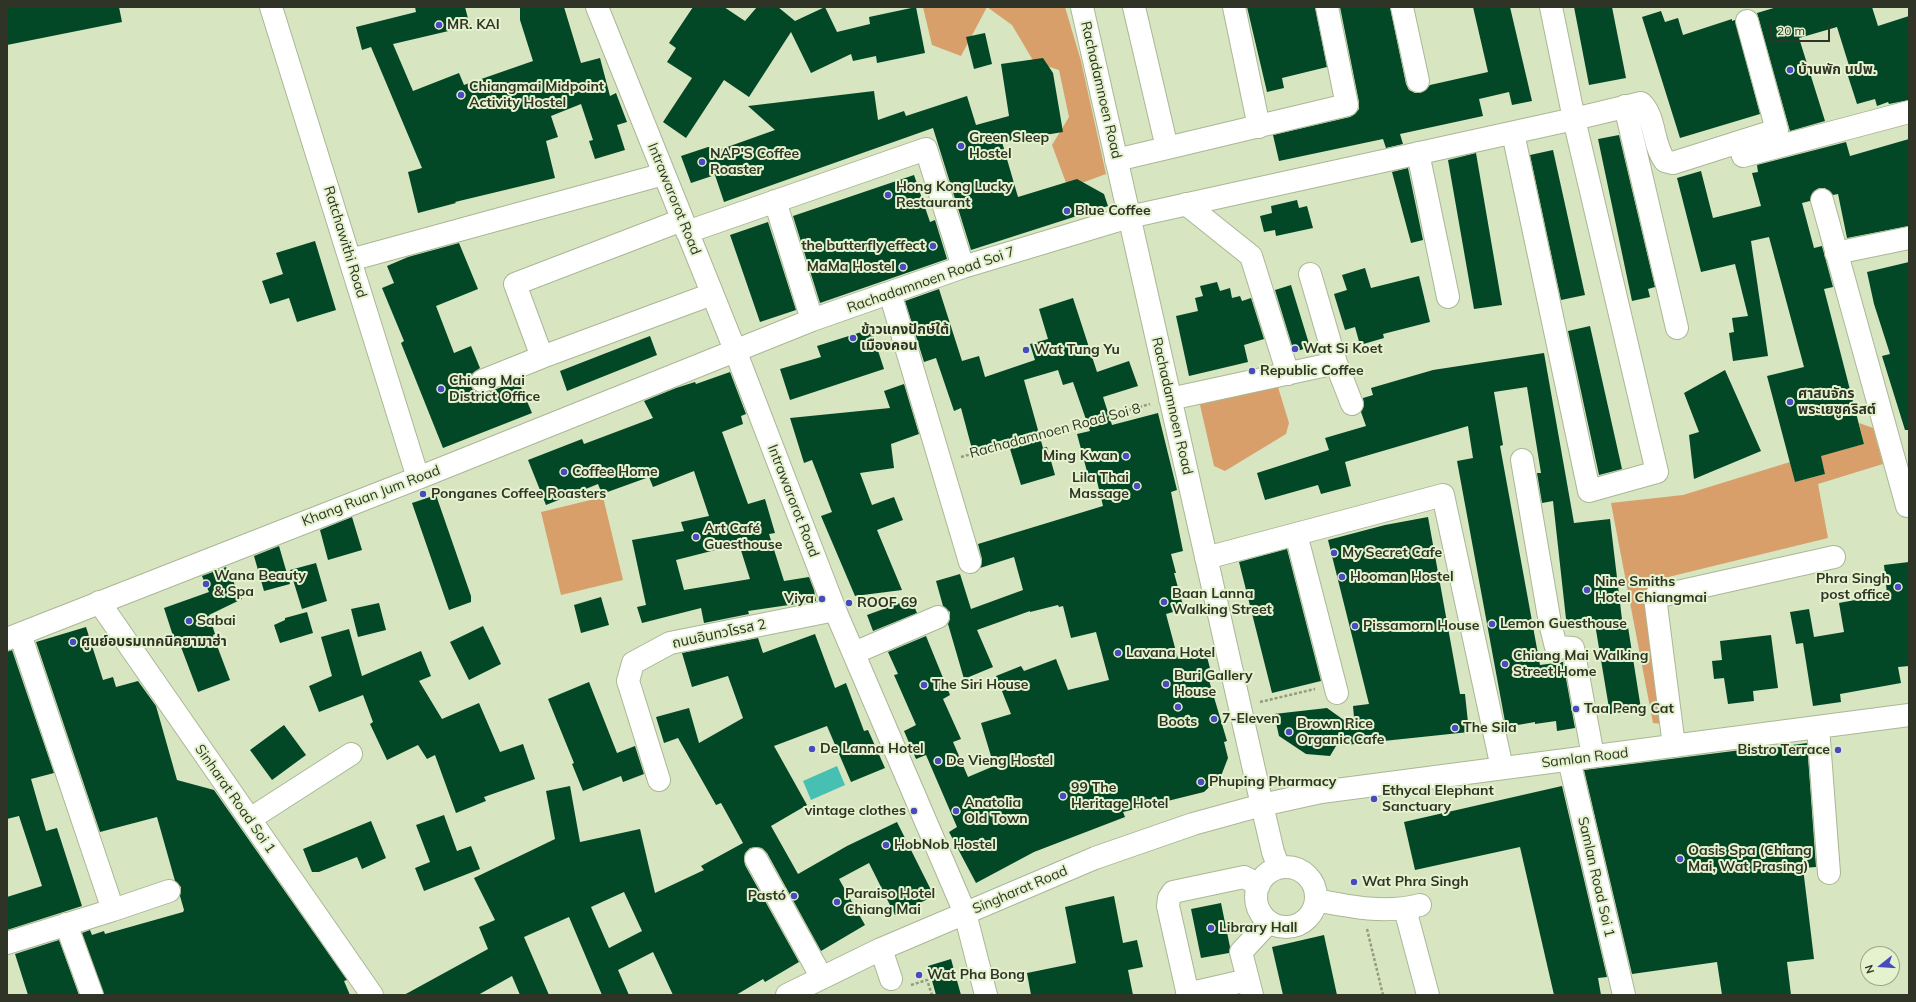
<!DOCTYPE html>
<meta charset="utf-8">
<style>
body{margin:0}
#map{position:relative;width:1916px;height:1002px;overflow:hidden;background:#d7e5c1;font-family:Mulish,sans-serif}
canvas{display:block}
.frame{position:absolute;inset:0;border:8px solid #2f3426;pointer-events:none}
.north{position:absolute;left:1860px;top:946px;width:40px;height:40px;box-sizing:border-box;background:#e4f2ce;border:1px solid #9ca68b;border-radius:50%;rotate:253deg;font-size:11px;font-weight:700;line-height:16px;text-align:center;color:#2f3426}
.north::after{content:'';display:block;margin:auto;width:14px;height:18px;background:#484ac0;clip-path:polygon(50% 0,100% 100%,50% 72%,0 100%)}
.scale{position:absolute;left:1770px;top:24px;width:60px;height:18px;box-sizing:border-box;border:2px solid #2f3426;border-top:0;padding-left:5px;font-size:12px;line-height:14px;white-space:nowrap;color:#2f3426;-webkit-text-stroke:3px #e4f2ce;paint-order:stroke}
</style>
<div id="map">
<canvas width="1916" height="1002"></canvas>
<div class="frame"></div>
<div class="north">N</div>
<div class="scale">20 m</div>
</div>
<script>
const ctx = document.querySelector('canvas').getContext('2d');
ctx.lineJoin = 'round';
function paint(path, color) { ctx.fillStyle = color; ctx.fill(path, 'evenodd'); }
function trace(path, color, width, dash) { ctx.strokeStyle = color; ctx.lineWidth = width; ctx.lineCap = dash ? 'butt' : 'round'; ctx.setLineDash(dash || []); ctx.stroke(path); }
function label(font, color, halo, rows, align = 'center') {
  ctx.font = font + ' Mulish,"Noto Sans Thai",sans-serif'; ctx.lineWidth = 4; ctx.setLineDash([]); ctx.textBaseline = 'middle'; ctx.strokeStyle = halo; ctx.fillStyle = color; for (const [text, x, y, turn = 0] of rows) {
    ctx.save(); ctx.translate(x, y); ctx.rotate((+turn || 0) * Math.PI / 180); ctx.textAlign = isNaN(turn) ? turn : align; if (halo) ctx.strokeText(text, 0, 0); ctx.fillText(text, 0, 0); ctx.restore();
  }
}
paint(new Path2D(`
 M 923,7 L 987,7 L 961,56 L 932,45 Z
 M 987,7 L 1065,7 L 1081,61 L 1106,174 L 1068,188 L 1052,145 L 1069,117 L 1059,70 L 1034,62 L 1012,25 Z
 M 1270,384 L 1278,387 L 1289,423 L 1286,434 L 1225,471 L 1214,466 L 1200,405 L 1207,397 Z
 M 1859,423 L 1873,428 L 1883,464 L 1818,484 L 1828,538 L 1652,581 L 1662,724 L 1653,723 L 1611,503 L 1683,495 L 1790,462 L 1795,482 L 1825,474 L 1813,428 L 1826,454 L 1864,444 Z
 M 603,497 L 623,580 L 561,595 L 541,512 Z`), '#d89f6b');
paint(new Path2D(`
 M 837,766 L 845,785 L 811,800 L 803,781 Z`), '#47c0b3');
paint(new Path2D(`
 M 7,7 L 119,7 L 122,22 L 7,45 Z
 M 415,7 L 465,7 L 470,26 L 393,44 L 413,91 L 459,73 L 464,85 L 533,61 L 520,20 L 520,7 L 564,7 L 581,63 L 600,58 L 610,96 L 616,93 L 627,122 L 617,125 L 625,150 L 595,159 L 589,141 L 593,140 L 581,104 L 551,116 L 558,137 L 546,141 L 555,178 L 455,202 L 456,203 L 418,213 L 408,172 L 422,168 L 371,47 L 362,50 L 356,27 L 416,12 Z
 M 693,7 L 724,7 L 745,21 L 757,7 L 778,7 L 795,21 L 825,7 L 837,32 L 870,24 L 869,17 L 916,7 L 925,53 L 877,63 L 876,56 L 853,61 L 851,54 L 811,73 L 791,32 L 749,97 L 724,80 L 686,138 L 663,122 L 692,78 L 667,62 L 676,48 L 669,43 Z
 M 1247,7 L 1315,7 L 1327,67 L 1282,78 L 1284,88 L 1267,92 Z
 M 1340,7 L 1390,7 L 1406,84 L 1409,90 L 1415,93 L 1420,93 L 1426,90 L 1430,85 L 1488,72 L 1473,7 L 1510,7 L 1532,101 L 1512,105 L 1509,92 L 1479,99 L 1483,116 L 1400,134 L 1403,144 L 1386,148 L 1383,139 L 1279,161 L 1273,135 L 1350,117 L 1355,114 L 1359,109 L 1359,102 Z
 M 1574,7 L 1612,7 L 1626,78 L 1589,85 Z
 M 1777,7 L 1872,7 L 1878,26 L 1909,16 L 1909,100 L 1889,104 L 1888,102 L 1877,106 L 1875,99 L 1857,104 L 1847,73 L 1851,72 L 1837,27 L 1799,38 L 1825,121 L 1790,131 L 1757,13 Z
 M 1661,11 L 1665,22 L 1678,18 L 1683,35 L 1732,19 L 1732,21 L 1735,20 L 1760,114 L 1680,138 L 1642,17 Z
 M 985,33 L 992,64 L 974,69 L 966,37 Z
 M 1043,58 L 1053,73 L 1063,132 L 1002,142 L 1018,197 L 1077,179 L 1104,194 L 1108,206 L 971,250 L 933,128 L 724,202 L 715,175 L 691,183 L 681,156 L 708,147 L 714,147 L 716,151 L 775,130 L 748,106 L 874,91 L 878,120 L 904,111 L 906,116 L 967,96 L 976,125 L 1009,116 L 1001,64 Z
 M 1619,135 L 1655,287 L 1648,289 L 1650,297 L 1632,301 L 1598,139 Z
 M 1909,139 L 1909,226 L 1847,238 L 1838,194 L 1833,195 L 1825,188 L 1819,188 L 1813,192 L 1810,201 L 1802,203 L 1814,248 L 1822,246 L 1833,287 L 1824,289 L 1864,444 L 1821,456 L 1825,474 L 1795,482 L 1767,376 L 1804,367 L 1769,237 L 1751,241 L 1768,356 L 1733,361 L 1729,333 L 1734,332 L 1732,318 L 1748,316 L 1735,264 L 1701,272 L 1677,178 L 1701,171 L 1713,218 L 1761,206 L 1752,173 L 1758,172 L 1757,165 L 1846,142 L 1850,156 Z
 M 1553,150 L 1585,295 L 1561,300 L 1530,155 Z
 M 1476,153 L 1502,305 L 1474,309 L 1448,160 Z
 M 1408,168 L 1423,240 L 1411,243 L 1392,172 Z
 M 914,175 L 930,222 L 935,220 L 947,259 L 820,303 L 793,216 Z
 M 1297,200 L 1299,208 L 1307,206 L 1313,228 L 1276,236 L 1275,230 L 1264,232 L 1260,216 L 1272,213 L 1271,206 Z
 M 768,222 L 796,310 L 760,322 L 730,235 Z
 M 315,241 L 336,310 L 297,322 L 289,298 L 270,304 L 262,281 L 283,274 L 276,253 Z
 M 459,243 L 478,289 L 436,306 L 454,353 L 471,346 L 480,368 L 472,374 L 470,379 L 470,385 L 474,391 L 480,393 L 487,393 L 518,380 L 532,413 L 443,448 L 401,343 L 404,341 L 382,288 L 394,283 L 387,266 L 408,257 Z
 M 1909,262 L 1909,430 L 1905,430 L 1882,356 L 1890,354 L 1874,304 L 1867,272 Z
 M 1365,268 L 1371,288 L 1419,276 L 1430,322 L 1383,334 L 1384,338 L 1360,345 L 1355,327 L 1345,330 L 1334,294 L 1347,290 L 1342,275 Z
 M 1217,282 L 1220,291 L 1230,288 L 1232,298 L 1240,296 L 1242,301 L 1251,298 L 1264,339 L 1244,345 L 1248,362 L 1189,376 L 1176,316 L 1198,311 L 1195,298 L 1203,296 L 1200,286 Z
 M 1291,285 L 1310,347 L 1294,352 L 1275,290 Z
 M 939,289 L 962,361 L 979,356 L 985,377 L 1035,360 L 1030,344 L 1048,339 L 1039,309 L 1073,298 L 1097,372 L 1129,361 L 1138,386 L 1103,397 L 1112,425 L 1158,413 L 1177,490 L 1171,492 L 1183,551 L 1171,554 L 1176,573 L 1174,573 L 1184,609 L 1166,614 L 1178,659 L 1183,657 L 1184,659 L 1206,653 L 1212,676 L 1208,677 L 1227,741 L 1224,742 L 1228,758 L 1221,776 L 1204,792 L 1123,812 L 1125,817 L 1034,852 L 976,883 L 949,832 L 957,827 L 926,755 L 916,759 L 904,731 L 916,725 L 894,675 L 898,674 L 888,652 L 926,636 L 950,695 L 943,699 L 961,739 L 953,742 L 968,777 L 994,766 L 981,723 L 1011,714 L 996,676 L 1021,666 L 1024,671 L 1056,659 L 1068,690 L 1109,680 L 1096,632 L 1071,638 L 1063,606 L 1059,607 L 1058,605 L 1030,612 L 1030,611 L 977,630 L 993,667 L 964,679 L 948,624 L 950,619 L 950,612 L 943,606 L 936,581 L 960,574 L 971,609 L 1023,590 L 1014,557 L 980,568 L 982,559 L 978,544 L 1103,506 L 1096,477 L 1089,479 L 1077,434 L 1090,431 L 1073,382 L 1063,385 L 1058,370 L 1024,380 L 1043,448 L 1047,447 L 1055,475 L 1021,485 L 1007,439 L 972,449 L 961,408 L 954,411 L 936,358 L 924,362 L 905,301 Z
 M 1590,326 L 1622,469 L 1599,475 L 1568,331 Z
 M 871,329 L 884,369 L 790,400 L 780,369 L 821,357 L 817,346 Z
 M 650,336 L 657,355 L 567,391 L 560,371 Z
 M 1544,353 L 1574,523 L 1610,519 L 1623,628 L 1628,627 L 1641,709 L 1610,714 L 1595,624 L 1567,628 L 1553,501 L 1542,503 L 1537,473 L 1541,473 L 1527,387 L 1494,392 L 1503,445 L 1500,446 L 1540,665 L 1563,662 L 1575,728 L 1557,731 L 1556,721 L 1535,724 L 1535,722 L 1506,727 L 1457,461 L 1473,458 L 1468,426 L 1345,462 L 1351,486 L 1321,494 L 1318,485 L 1265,500 L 1257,473 L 1329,450 L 1325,438 L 1366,426 L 1361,412 L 1364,406 L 1363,398 L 1373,395 L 1371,388 L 1433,370 Z
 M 1725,370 L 1761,451 L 1694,479 L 1689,435 L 1699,432 L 1684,393 Z
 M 730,372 L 746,414 L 741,416 L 743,424 L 722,432 L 748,504 L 765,499 L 775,533 L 769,534 L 784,581 L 809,577 L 814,590 L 816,601 L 748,611 L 749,614 L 704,623 L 701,608 L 642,623 L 637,607 L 646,605 L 632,540 L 684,531 L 681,522 L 709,516 L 694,471 L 653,487 L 649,477 L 602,494 L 598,484 L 546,505 L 528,460 L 582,439 L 584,444 L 653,418 L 644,401 L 676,388 L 695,382 L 696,384 ZM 739,544 L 750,579 L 684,590 L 676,560 Z
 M 904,384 L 919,434 L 891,444 L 894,468 L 860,473 L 872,505 L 894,497 L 903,520 L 877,530 L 902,590 L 855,596 L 821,516 L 832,512 L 812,460 L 804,463 L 790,418 L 890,408 L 884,391 Z
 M 436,495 L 471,596 L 471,602 L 449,610 L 412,503 Z
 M 352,517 L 362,550 L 328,560 L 320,530 Z
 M 1428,517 L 1460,694 L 1465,694 L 1469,732 L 1336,746 L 1330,756 L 1306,754 L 1279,736 L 1274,714 L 1327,708 L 1355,728 L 1353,706 L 1369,704 L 1328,540 L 1385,525 Z
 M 279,546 L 290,584 L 264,591 L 254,556 Z
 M 1287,549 L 1321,681 L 1272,693 L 1239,562 Z
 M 1909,562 L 1909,666 L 1898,667 L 1901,683 L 1840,694 L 1841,702 L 1813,706 L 1803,643 L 1796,644 L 1790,612 L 1809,609 L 1814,637 L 1844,632 L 1839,603 L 1887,594 L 1884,565 Z
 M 316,563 L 327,601 L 302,609 L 290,570 Z
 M 226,567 L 242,599 L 209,615 L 215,634 L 213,635 L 230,680 L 198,692 L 181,647 L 177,648 L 164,608 L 209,592 L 202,576 Z
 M 601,597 L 609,625 L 581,633 L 574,605 Z
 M 911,599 L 917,613 L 873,631 L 867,615 Z
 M 379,603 L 386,630 L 358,637 L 351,609 Z
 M 307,612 L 313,633 L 280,643 L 274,625 L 285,620 L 285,618 Z
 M 483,626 L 501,664 L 469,680 L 450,642 Z
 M 86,627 L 103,680 L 113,677 L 116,687 L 138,681 L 156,706 L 177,780 L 214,790 L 347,980 L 344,981 L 350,995 L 104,995 L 82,933 L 90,930 L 92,935 L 104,931 L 105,934 L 183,912 L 184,910 L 180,896 L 181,887 L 175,881 L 157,817 L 100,832 L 36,642 Z
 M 349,629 L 362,676 L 421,651 L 431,676 L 419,681 L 442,719 L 479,703 L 500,752 L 523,744 L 535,779 L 484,797 L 486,801 L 456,813 L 435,755 L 427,759 L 418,745 L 387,760 L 370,724 L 373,722 L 363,695 L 319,712 L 309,686 L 332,676 L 321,637 Z
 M 815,634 L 835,688 L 846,683 L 864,731 L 868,730 L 885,768 L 851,782 L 827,726 L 774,746 L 807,805 L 771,826 L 798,874 L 847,846 L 897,822 L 934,896 L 895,915 L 869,863 L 839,879 L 865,925 L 821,951 L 767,853 L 762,848 L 756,847 L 750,848 L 745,853 L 744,858 L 745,865 L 799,962 L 765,982 L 763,979 L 736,995 L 673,995 L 653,952 L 618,970 L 629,995 L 602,995 L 569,917 L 524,937 L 549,995 L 520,995 L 512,976 L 478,995 L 404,995 L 488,949 L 479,927 L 495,920 L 474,878 L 555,839 L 546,791 L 570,786 L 580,842 L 640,829 L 655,893 L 704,870 L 701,866 L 743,843 L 721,803 L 716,805 L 678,738 L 664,743 L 656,717 L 689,708 L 699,743 L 743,718 L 728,676 L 692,687 L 682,653 L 758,638 L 763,653 ZM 624,892 L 642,931 L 609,948 L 591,907 Z
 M 1771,635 L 1778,688 L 1753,691 L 1754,701 L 1728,704 L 1724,678 L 1714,679 L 1712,661 L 1722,660 L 1720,641 Z
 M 12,650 L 54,773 L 31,779 L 46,831 L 57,828 L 82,906 L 7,930 L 7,897 L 42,886 L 19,816 L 7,819 L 7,652 Z
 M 589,682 L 617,753 L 635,746 L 644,774 L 623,782 L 621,776 L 583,791 L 572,764 L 574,763 L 548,699 Z
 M 284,725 L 306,755 L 272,780 L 250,750 Z
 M 1807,743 L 1816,867 L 1803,868 L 1814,959 L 1787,962 L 1791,995 L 1722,995 L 1717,962 L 1632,974 L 1584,770 L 1749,749 L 1749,751 Z
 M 1562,786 L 1607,977 L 1598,978 L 1601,995 L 1554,995 L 1520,847 L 1415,870 L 1404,822 Z
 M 444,815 L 457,851 L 471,846 L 480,869 L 424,891 L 415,868 L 430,862 L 416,825 Z
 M 371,821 L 386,858 L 362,869 L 357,857 L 319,872 L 312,872 L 303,849 Z
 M 1114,896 L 1123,943 L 1137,940 L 1143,967 L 1128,970 L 1133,995 L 1031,995 L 1027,973 L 1076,963 L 1065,907 Z
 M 1221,903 L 1230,947 L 1229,953 L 1201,958 L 1191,909 Z
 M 1324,935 L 1337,995 L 1283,995 L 1272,947 Z
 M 59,940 L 79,995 L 28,995 L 15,954 Z
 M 951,959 L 961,995 L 936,995 L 928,966 Z`), '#024826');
const minor = new Path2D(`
 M 271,7 L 418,478
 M 597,7 L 735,350 L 835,610 L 965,913 L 986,995
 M 1082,7 L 1262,805 L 1273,852 L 1279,868
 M 1234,7 L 1259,127
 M 1402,7 L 1418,81
 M 1625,106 L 1677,328
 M 1513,133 L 1589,491 L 1657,472 L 1574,119 L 1551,7
 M 1739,142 L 1777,130 L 1747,21
 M 1167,148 L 1347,105 L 1327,7
 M 1418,153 L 1448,297
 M 1116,160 L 1167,148 L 1134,7
 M 1822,200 L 1907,506
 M 775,201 L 812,320
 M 1186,204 L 1251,256 L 1288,374
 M 682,220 L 515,284 L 542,357 L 712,294
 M 687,232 L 926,149 L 963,267
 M 1836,253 L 1909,238
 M 350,260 L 664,174
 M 1310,274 L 1336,363
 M 890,293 L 970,562
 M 482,381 L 542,357
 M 1170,399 L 1336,363 L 1352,404
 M 1522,460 L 1550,623 L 1556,647 L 1573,648 L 1593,756
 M 1296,534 L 1337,693
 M 1206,558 L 1443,495 L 1502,768
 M 99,602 L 372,995
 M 7,639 L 418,478 L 812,320 L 963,267 L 1129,217 L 1574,119 L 1641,103 C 1656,117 1652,144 1665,161 L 1673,163 L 1739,142 L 1743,156 L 1909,112
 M 854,653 L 938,617
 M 1818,727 L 1829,873
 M 1674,746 L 1655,597 L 1834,557
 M 1569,760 L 1624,995
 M 659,780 L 628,681 L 633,663 L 670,643 L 835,610
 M 250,819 L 351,754
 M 756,859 L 822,978
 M1256 897a30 30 0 1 1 60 0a30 30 0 1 1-60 0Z
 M 1316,900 C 1351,907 1385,914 1420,905
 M 1405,909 L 1428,995
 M 113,910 L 169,891
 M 66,924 L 92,995
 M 7,943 L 113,910 L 20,634
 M 881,949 L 891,979
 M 1187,994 L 1248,980
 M 787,995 L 881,949 L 1095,858 L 1193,824 L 1262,805 L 1321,792 L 1909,715
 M 1188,995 L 1168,906 L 1169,898 L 1173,892 L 1244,877 L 1259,885
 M 1252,995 L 1241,952 L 1269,922`);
trace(minor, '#aab795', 24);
trace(new Path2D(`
 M 961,457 L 1150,404
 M 1260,702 L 1315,689
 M 1367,929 L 1383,995
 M 911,985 L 927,980 L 932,995`), '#929c81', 2.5, [3, 2]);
trace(minor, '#fff', 22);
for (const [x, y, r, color] of [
 [439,25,4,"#484ac0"],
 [1790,70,4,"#484ac0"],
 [461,95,4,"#484ac0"],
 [961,146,4,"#484ac0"],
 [702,162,4,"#484ac0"],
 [888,195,4,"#484ac0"],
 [1067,211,4,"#484ac0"],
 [933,246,4,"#484ac0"],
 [903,267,4,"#484ac0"],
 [853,338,4,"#484ac0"],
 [1295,349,4,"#484ac0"],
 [1026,350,4,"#484ac0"],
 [1252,371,4,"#484ac0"],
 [441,389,4,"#484ac0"],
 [1790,402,4,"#484ac0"],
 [1126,456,4,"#484ac0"],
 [564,472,4,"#484ac0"],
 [1137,486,4,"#484ac0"],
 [423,494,4,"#484ac0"],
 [696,537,4,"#484ac0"],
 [1334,553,4,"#484ac0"],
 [1342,577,4,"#484ac0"],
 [206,584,4,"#484ac0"],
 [1898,587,4,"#484ac0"],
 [1587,590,4,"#484ac0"],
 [822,599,4,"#484ac0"],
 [1164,602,4,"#484ac0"],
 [849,603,4,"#484ac0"],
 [189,621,4,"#484ac0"],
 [1492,624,4,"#484ac0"],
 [1355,626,4,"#484ac0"],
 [73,642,4,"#484ac0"],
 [1118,653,4,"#484ac0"],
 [1505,664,4,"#484ac0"],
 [1166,684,4,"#484ac0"],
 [924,685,4,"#484ac0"],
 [1178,707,4,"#484ac0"],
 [1576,709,4,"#484ac0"],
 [1214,719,4,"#484ac0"],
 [1455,728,4,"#484ac0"],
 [1289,732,4,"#484ac0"],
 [812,749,4,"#484ac0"],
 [1838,750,4,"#484ac0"],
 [938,761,4,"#484ac0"],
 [1201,782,4,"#484ac0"],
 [1063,796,4,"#484ac0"],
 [1374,799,4,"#484ac0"],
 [914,811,4,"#484ac0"],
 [956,811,4,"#484ac0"],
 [886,845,4,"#484ac0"],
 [1680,859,4,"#484ac0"],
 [1354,882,4,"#484ac0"],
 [794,896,4,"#484ac0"],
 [837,902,4,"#484ac0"],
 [1211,928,4,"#484ac0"],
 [919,975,4,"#484ac0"]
]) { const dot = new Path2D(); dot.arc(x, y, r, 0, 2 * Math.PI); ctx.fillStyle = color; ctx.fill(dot); trace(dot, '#e4f2ce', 1.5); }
label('bold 14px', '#2f3426', '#e4f2ce', [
 ["MR. KAI",447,25],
 ["บ้านพัก นปพ.",1798,70],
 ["Chiangmai Midpoint",469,87],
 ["Activity Hostel",469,103],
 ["Green Sleep",969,138],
 ["Hostel",969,154],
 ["NAP'S Coffee",710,154],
 ["Roaster",710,170],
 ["Hong Kong Lucky",896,187],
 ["Restaurant",896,203],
 ["Blue Coffee",1075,211],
 ["the butterfly effect",925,246,"right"],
 ["MaMa Hostel",895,267,"right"],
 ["ข้าวแกงปักษ์ใต้",861,330],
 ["เมืองคอน",861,346],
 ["Wat Si Koet",1303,349],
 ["Wat Tung Yu",1034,350],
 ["Republic Coffee",1260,371],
 ["Chiang Mai",449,381],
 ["District Office",449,397],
 ["ศาสนจักร",1798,394],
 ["พระเยซูคริสต์",1798,410],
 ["Ming Kwan",1118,456,"right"],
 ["Coffee Home",572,472],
 ["Lila Thai",1129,478,"right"],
 ["Massage",1129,494,"right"],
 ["Ponganes Coffee Roasters",431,494],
 ["Art Café",704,529],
 ["Guesthouse",704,545],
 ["My Secret Cafe",1342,553],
 ["Wana Beauty",214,576],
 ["& Spa",214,592],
 ["Hooman Hostel",1350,577],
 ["Phra Singh",1890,579,"right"],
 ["post office",1890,595,"right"],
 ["Nine Smiths",1595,582],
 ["Hotel Chiangmai",1595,598],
 ["Baan Lanna",1172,594],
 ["Walking Street",1172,610],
 ["Viya",814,599,"right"],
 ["ROOF 69",857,603],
 ["Sabai",197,621],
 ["Lemon Guesthouse",1500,624],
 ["Pissamorn House",1363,626],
 ["ศูนย์อบรมเทคนิคยามาฮ่า",81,642],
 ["Lavana Hotel",1126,653],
 ["Chiang Mai Walking",1513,656],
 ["Street Home",1513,672],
 ["Buri Gallery",1174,676],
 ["House",1174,692],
 ["The Siri House",932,685],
 ["Taa Peng Cat",1584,709],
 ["7-Eleven",1222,719],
 ["Boots",1178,722,"center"],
 ["Brown Rice",1297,724],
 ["Organic Cafe",1297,740],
 ["The Sila",1463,728],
 ["De Lanna Hotel",820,749],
 ["Bistro Terrace",1830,750,"right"],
 ["De Vieng Hostel",946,761],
 ["Phuping Pharmacy",1209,782],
 ["99 The",1071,788],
 ["Heritage Hotel",1071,804],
 ["Ethycal Elephant",1382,791],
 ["Sanctuary",1382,807],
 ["Anatolia",964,803],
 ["Old Town",964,819],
 ["vintage clothes",906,811,"right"],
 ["HobNob Hostel",894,845],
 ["Oasis Spa (Chiang",1688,851],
 ["Mai, Wat Prasing)",1688,867],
 ["Wat Phra Singh",1362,882],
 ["Paraiso Hotel",845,894],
 ["Chiang Mai",845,910],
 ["Pastó",786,896,"right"],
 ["Library Hall",1219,928],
 ["Wat Pha Bong",927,975]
], 'left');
label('14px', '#2f3426', '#e4f2ce', [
 ["Rachadamnoen Road",1101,90,77],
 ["Intrawarorot Road",674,199,68],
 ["Ratchawithi Road",345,242,73],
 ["Rachadamnoen Road Soi 7",931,280,-19],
 ["Rachadamnoen Road",1172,406,77],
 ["Rachadamnoen Road Soi 8",1055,431,-15],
 ["Khang Ruan Jum Road",371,496,-21],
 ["Intrawarorot Road",793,501,69],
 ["ถนนอินทวโรรส 2",719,634,-12],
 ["Samlan Road",1585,758,-7],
 ["Sinharat Road Soi 1",235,799,55],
 ["Samlan Road Soi 1",1596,877,77],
 ["Singharat Road",1020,890,-23]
]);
</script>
